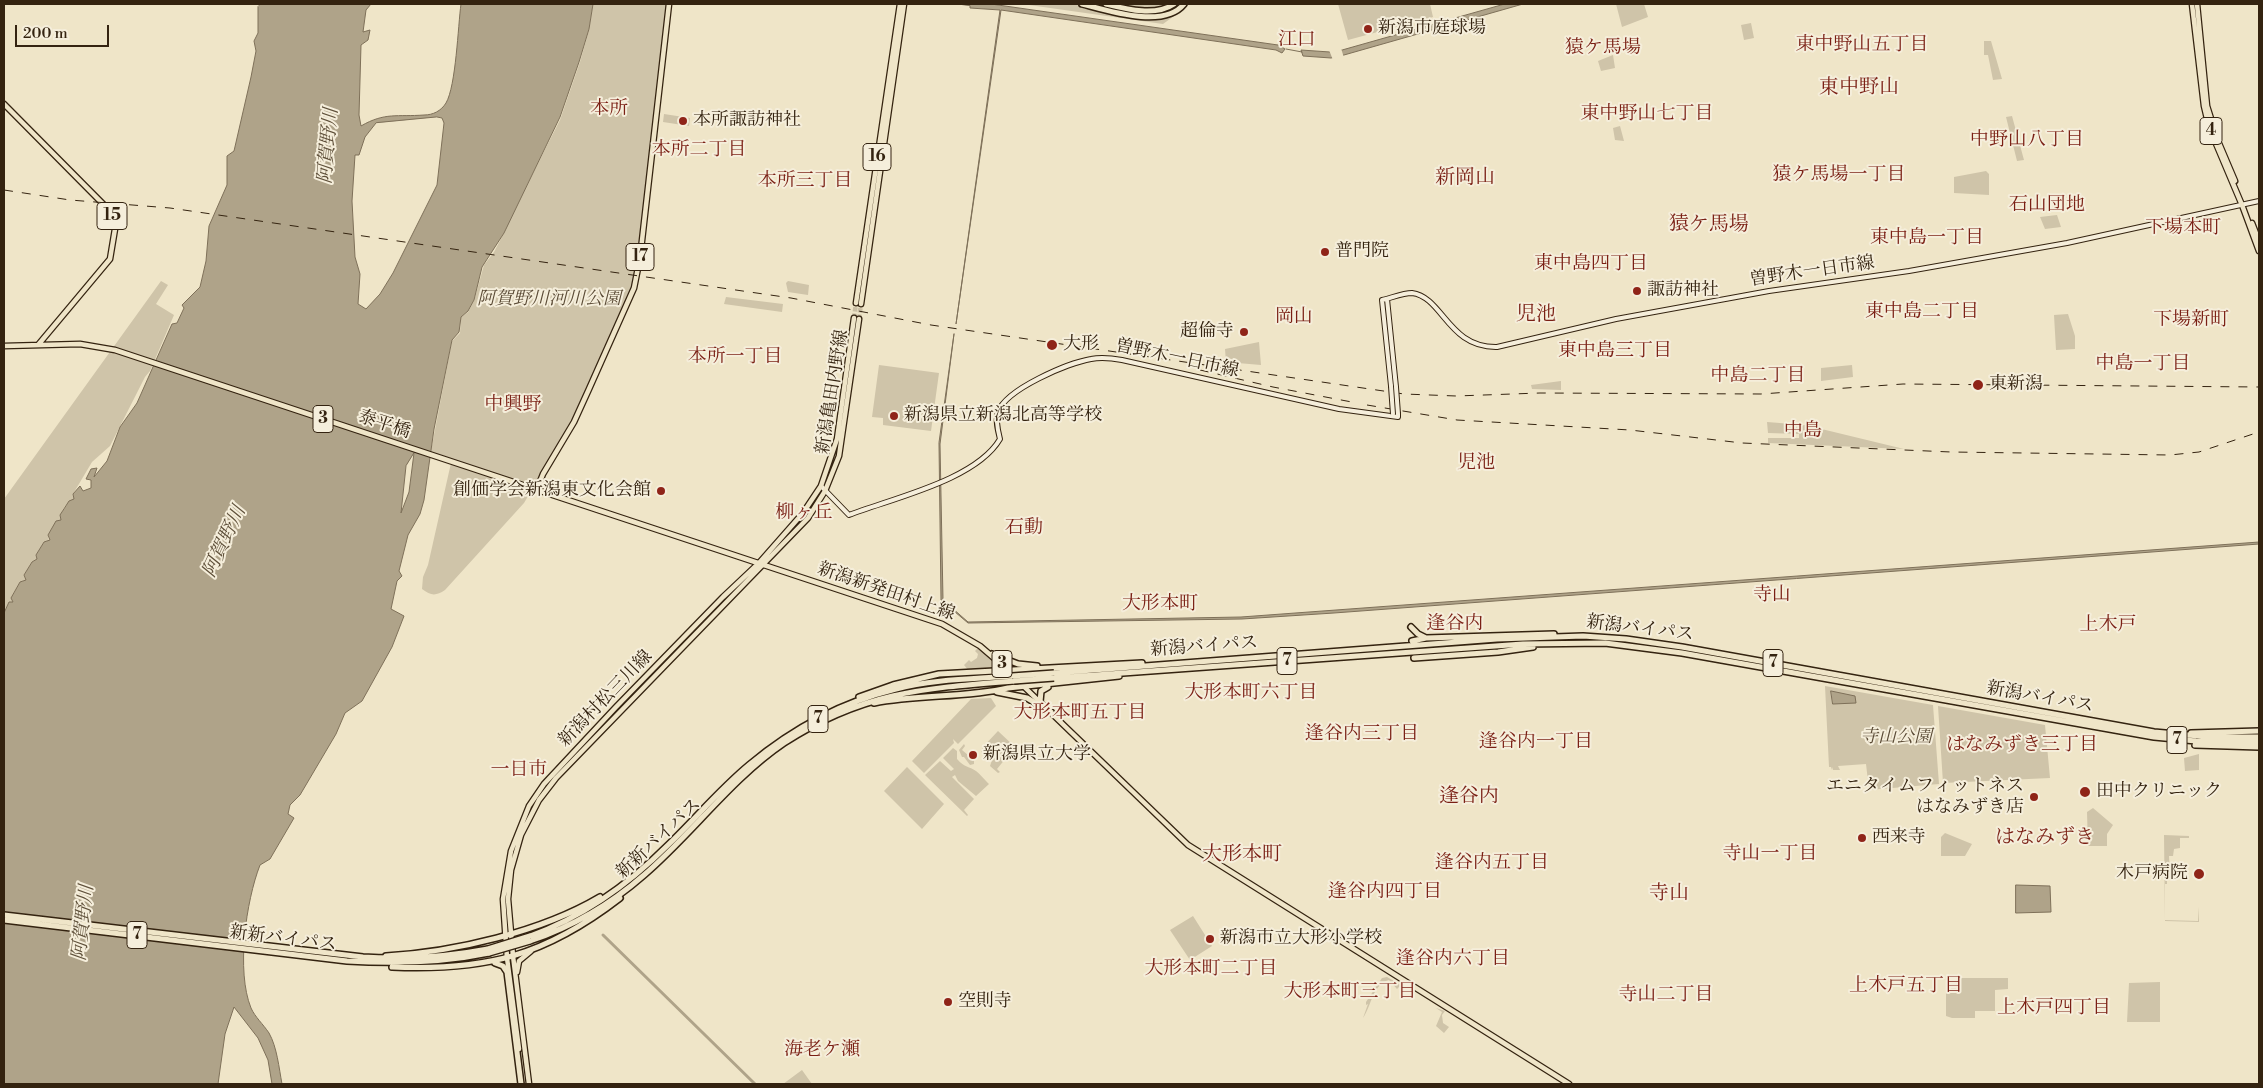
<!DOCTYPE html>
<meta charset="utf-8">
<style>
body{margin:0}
#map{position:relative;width:2263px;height:1088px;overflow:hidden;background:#efe5c8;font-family:"Libre Bodoni",serif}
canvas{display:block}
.frame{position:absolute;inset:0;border:5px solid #342310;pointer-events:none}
.scale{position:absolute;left:15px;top:25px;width:94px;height:22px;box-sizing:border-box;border:2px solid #342310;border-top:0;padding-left:6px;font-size:15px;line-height:18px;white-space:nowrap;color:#342310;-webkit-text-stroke:4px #f5eedb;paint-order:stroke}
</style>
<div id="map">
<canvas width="2263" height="1088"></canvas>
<div class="frame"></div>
<div class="scale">200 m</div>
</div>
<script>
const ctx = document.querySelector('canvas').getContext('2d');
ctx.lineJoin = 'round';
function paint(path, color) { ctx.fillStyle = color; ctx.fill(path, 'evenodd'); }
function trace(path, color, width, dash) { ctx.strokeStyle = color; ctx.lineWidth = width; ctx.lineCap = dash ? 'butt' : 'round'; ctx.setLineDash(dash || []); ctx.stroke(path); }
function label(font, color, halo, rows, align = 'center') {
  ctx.font = font + ' "Libre Bodoni","Noto Serif JP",serif'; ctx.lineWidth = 4; ctx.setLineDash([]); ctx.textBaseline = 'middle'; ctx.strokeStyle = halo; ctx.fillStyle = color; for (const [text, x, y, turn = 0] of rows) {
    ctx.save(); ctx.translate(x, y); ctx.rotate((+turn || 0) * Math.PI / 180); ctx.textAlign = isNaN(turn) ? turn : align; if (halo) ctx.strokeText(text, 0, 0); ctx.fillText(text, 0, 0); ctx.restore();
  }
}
paint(new Path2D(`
 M 593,4 L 668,4 L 639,252 L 632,287 L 572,422 L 524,503 L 445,590 C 436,596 431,596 422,589 L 423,577 L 428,565 L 451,463 L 430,456 L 452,341 L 460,333 L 461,317 L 468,312 L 474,301 L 484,265 L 494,252 L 504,233 L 512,214 L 560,120 L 580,62 L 589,30 Z
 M 1022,4 L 1075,4 L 1145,18 L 1161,19 L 1172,16 L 1188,4 L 1181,11 L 1163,24 Z
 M 1112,4 L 1171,4 C 1151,11 1132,9 1112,4 Z
 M 1338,4 L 1430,4 L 1433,17 L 1348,40 Z
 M 1616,4 L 1644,4 L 1648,17 L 1622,27 Z
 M 1751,23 L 1754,38 L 1744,40 L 1741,25 Z
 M 1984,41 L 1991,41 L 2002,79 L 1993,80 L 1988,55 L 1984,55 Z
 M 1613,55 L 1615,68 L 1601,71 L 1598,61 Z
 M 664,114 L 690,118 L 689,126 L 663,122 Z
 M 2012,116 L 2024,160 L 2017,161 L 2006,117 Z
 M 1620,126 L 1624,141 L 1615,140 L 1613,128 Z
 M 1986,171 L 1989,174 L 1989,195 L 1954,193 L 1954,177 Z
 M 2057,215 L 2061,227 L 2045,229 L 2040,217 Z
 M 161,281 L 168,285 L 156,304 L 174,315 L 150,371 L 145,377 L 110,446 L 92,462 L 73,494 L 74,499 C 67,502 59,512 61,521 L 56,522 L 48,535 L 49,541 L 44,542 L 36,555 L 37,559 L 32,562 L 24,575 L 26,580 L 20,582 L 11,598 L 13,602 L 9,602 L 4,613 L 4,499 Z
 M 788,281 L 809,285 L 808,295 L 788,292 L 786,283 Z
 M 726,297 L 783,304 L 782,312 L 724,304 Z
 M 2068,314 L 2075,336 L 2075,349 L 2056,350 L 2054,315 Z
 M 1259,342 L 1261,365 L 1226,362 L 1225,349 Z
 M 879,365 L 939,373 L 931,431 L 883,425 L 883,418 L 872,417 Z
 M 1852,365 L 1853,377 L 1821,381 L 1821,368 Z
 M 1561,381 L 1561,390 L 1532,389 L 1531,385 Z
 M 1767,422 L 1805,425 L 1904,449 L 1768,443 L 1768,438 L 1799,438 L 1799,434 L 1768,433 Z
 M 979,647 L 995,661 L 997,665 L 995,670 L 969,671 L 964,665 L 969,660 L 971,662 L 977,658 L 978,654 L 975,651 Z
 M 1825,686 L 1933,705 L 1939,784 L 1869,790 L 1866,764 L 1838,766 L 1840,770 L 1833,770 L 1832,767 L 1831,770 L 1831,767 L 1829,767 Z
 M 991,698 L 996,706 L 958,744 L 953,739 L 954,743 L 924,773 L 912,761 L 971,699 Z
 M 1938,706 L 2045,725 L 2050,778 L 1943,783 Z
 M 998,731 L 1015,747 L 997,769 L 1000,772 L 998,773 L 990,766 L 992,760 L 990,755 L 981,752 L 983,750 L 982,748 Z
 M 964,744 L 965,746 L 962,750 L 974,760 L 974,764 L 970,765 L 964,757 L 962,757 L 959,750 Z
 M 953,748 L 957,751 L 957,759 C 965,768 969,766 976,771 C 980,774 985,780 989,784 L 976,796 L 958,781 L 955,775 L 952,777 L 974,799 L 964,810 L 968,815 L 967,816 L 925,775 L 940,761 L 951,771 L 954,769 L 943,758 Z
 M 2199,754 L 2199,770 L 2185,771 L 2184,758 Z
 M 907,767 L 944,804 L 922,829 L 884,791 Z
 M 2093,808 L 2113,825 L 2107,834 L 2107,846 L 2088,846 L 2087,812 Z
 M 1945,833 L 1972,844 L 1965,856 L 1941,856 L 1941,837 Z
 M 2164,835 L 2189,836 L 2189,838 L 2180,838 L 2180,848 L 2174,849 L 2173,856 L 2169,856 L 2170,876 L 2167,877 L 2167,884 L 2165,884 L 2165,920 L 2198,921 L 2199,907 L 2199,922 L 2165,921 Z
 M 1193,916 L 1212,946 L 1190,960 L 1170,930 Z
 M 1387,977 L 1401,985 L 1397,989 L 1389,980 C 1372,985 1372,1005 1363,1018 L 1368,1004 L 1366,1005 L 1366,1002 L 1382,978 Z
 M 1949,978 L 2008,978 L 2008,989 L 1995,990 L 1995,1011 L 1975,1011 L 1975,1018 L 1952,1018 L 1946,1016 L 1946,982 Z
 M 2160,982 L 2160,1022 L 2127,1022 L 2129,983 Z
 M 1436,1008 L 1445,1011 L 1442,1015 L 1443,1023 L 1449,1027 L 1444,1033 L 1436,1026 L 1442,1012 Z
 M 802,1070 L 812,1084 L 783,1084 Z`), '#cfc4a9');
const water = new Path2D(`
 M 261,4 L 371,4 L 366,10 L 363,32 L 370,30 L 368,40 L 361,45 L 359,115 L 361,126 C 385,112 397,117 424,115 C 433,115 441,111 446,103 C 456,86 458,26 461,4 L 593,4 L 589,29 L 579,62 L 560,117 L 504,233 L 482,267 L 474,300 L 468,311 L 461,317 L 459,332 L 452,340 L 434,429 L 424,500 L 420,514 L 408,535 L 399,571 L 402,576 L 397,581 L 391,609 L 404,616 L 392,647 L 362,701 L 345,713 L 336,734 L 300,795 L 290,805 L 288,814 L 294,818 L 270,859 L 260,865 C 246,901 236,971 251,1008 C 255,1017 263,1024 269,1033 C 277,1047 279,1068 282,1084 L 272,1084 L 268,1060 L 258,1038 L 234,1007 L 225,1034 L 218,1084 L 4,1084 L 4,613 L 9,602 L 13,602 L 11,598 L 20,582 L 26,580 L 24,575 L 32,562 L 37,559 L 36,555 L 44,542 L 50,540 L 48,535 L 56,521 L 61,520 L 60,515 L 69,501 L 74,499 L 73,494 L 80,486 L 83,491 L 91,488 L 91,480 L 86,479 L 91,469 L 97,468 L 94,477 L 107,461 L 120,427 L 137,403 L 172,324 L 177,323 L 184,308 L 182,305 L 200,287 L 206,261 L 209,226 L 227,185 L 227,156 L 234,151 L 251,77 L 256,51 L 254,41 L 258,33 L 258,7 ZM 437,117 L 442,118 L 444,123 L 437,185 L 393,273 L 380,294 L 366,309 L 358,304 L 360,274 L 355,257 L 352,201 L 355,155 L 359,155 L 365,137 L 376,123 ZM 414,453 L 409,492 L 401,513 L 406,466 Z
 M 958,4 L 991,4 L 1278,45 L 1285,49 L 1282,53 L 1276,50 L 1001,10 L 956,324 L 1000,10 L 970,8 L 970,6 Z
 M 1505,4 L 1523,4 L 1344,55 L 1331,58 L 1303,56 L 1301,50 L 1330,52 L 1342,50 Z
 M 954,334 L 940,444 L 943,600 L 968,622 L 1241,617 L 2259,542 L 2259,544 L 1334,613 L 1242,619 L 968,623 L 941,600 L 939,443 Z
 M 1831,691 L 1855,696 L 1856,703 L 1833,704 Z
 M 2016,885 L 2050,886 L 2051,912 L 2016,913 Z`);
paint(water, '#afa389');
trace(water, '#7e7059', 1);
paint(new Path2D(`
 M 1341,48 L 1344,58 L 1333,60 L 1329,50 Z`), '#efe5c8');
trace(new Path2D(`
 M 1286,49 L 1302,52`), '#7e7059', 1);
trace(new Path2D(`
 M 603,935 L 755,1084`), '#afa389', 3);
trace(new Path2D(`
 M 854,318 L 856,303
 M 859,319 L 861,304`), '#cabea3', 4.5, [4.5, 2]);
const secondary = new Path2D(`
 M 1387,299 L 1396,387
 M 1391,386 L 1382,300 C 1391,298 1403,293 1412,293 C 1443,297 1448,348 1497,347 L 1616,319 L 1769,291 L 1909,271 L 2067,243 L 2259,201
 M 821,486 L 849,515 C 893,498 976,480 1000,439 C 998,431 995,420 998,412 C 1006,389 1068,363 1091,359 C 1101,357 1111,358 1122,360 L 1339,409 L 1398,417 L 1398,414`);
const primary = new Path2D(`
 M 2192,4 L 2204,106 L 2209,127 L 2242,205 L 2259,251
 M 2197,4 L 2207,106 L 2218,141 L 2235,181
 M 4,104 L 109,210 L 115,229 L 110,259 L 38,345
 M 2252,223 L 2259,241
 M 856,303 L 900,4
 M 861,304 L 904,4
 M 4,346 L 80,344 L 115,350 L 942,624 L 980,646 L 1009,671
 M 537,489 L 543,474 L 574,422 L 589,389 L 634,288 L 640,258 L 669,4
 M 1016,679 L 1188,845 L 1569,1084
 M 517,972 L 519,961 L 531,951
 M 519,1049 L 507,958 L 503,899 L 511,851 L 529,806 L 544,784 L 616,707 L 723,597 L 759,563 L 803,513 L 821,486 L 837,439 L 854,318
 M 529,1084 L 513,956 L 508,899 L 511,870 L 521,835 L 539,800 L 556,778 L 808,518 L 825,491 L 839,456 L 859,319`);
const highway = new Path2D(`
 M 1082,4 C 1109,11 1164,29 1184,4
 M 1106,4 C 1126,9 1155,17 1174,4
 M 1411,627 L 1418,634 L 1426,638 L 1554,634
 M 1412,641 L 1426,638
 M 992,654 L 1018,664 L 1037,666
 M 1414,658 L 1498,652 L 1533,647
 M 1054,673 L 1497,639 L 1583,636 L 1626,639 L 1682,647 L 2154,732 L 2210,737 L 2259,737
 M 1054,678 L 1523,644 L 1605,643 L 1682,653 L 2154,737 L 2196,741 L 2259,742
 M 997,692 L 1027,698 L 1051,712
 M 859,697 L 893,685 L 939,674 L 1142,663
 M 1040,702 L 1041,691 L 1048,687
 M 874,703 C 919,694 965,698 1008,688 L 1119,676
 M 2191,733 L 2259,731
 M 2195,745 L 2259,747
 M 4,915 L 363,957 C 406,960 446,957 488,949
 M 4,920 L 347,961 C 396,964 441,963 489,953
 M 530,936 C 583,917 629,884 668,845 C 695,819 720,789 749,765 C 791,730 842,702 896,689 C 933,679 974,679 1012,676
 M 530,941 C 571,927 611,904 644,875 C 692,834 731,779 784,743 C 862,692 925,688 1014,681
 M 386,956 C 454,952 541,932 600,897
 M 495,963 L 503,966 L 507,972 L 521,1084
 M 392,967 C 486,971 545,956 620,898`);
trace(secondary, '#342310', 6);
trace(primary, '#342310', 7);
trace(highway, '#342310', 8);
trace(secondary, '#f5eedb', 4);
trace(primary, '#efe5c8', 4.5);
trace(highway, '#efe5c8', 5);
trace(new Path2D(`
 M 4,190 L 70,200 L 170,208 L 791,298 L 931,325 L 1404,394 L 1456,396 L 1540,393 L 1761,394 L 1903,384 L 2259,387
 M 1200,370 L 1273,387 L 1357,403
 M 1367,405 L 1457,420 L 1630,430 L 1742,443 L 1951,452 L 2170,455 L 2199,452 L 2259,432`), '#342310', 1, [9, 9]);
const secondaryBridge = new Path2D(`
 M 1391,386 L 1393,414
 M 1396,387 L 1398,414`);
const highwayBridge = new Path2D(`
 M 1012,676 L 1054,673
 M 1014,681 L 1054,678
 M 488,949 L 530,936
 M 489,953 L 530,941`);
trace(secondaryBridge, '#342310', 6, []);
trace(highwayBridge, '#342310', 8, []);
trace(secondaryBridge, '#f5eedb', 4);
trace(highwayBridge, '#efe5c8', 5);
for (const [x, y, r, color] of [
 [1368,29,5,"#8f2418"],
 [683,121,5,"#8f2418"],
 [1325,252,5,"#8f2418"],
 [1637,291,5,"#8f2418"],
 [1244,332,5,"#8f2418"],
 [1052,345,6,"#8f2418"],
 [1978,385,6,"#8f2418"],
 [894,416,5,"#8f2418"],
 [661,491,5,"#8f2418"],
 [973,755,5,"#8f2418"],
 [2085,792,6,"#8f2418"],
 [2034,797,5,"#8f2418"],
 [1862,838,5,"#8f2418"],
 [2199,874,6,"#8f2418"],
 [1210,939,5,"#8f2418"],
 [948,1002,5,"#8f2418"]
]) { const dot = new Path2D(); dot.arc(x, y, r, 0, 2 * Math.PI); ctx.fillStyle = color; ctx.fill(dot); trace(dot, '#f5eedb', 2); }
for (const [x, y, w] of [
 [2211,131,22],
 [877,157,28],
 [112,216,30],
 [640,257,28],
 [323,419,20],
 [1287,661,20],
 [1773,663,20],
 [1002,664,20],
 [818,719,20],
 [2177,740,20],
 [137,935,20]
]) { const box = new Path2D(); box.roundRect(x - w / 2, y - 13.5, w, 27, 4); ctx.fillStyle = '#f5eedb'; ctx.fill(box); trace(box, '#342310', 1); }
label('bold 16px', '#342310', null, [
 ["4",2211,131],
 ["16",877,157],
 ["15",112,216],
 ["17",640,257],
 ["3",323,419],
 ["7",1287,661],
 ["7",1773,663],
 ["3",1002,664],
 ["7",818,719],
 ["7",2177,740],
 ["7",137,935]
]);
label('18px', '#342310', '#f5eedb', [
 ["新潟市庭球場",1378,29],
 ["本所諏訪神社",693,121],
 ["普門院",1335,252],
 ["諏訪神社",1647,291],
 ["超倫寺",1234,332,"right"],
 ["大形",1063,345],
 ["東新潟",1989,385],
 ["新潟県立新潟北高等学校",904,416],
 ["創価学会新潟東文化会館",651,491,"right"],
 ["新潟県立大学",983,755],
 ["エニタイムフィットネス",2024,787,"right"],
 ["はなみずき店",2024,808,"right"],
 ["田中クリニック",2096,792],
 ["西来寺",1872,838],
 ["木戸病院",2188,874,"right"],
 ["新潟市立大形小学校",1220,939],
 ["空則寺",958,1002]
], 'left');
label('18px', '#342310', '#f5eedb', [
 ["曽野木一日市線",1812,272,-8],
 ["曽野木一日市線",1177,359,12],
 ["新潟亀田内野線",833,392,-81],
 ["泰平橋",384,425,18],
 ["新潟新発田村上線",886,592,19],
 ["新潟バイパス",1640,629,7],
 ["新潟バイパス",1204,647,-4],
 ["新潟バイパス",2040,698,10],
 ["新潟村松三川線",606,699,-46],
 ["新新バイパス",659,839,-43],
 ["新新バイパス",283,939,7]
]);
label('italic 18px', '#5b4b36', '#f5eedb', [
 ["阿賀野川河川公園",549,300],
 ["寺山公園",1896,738]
]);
label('19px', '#7a1f14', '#f5eedb', [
 ["江口",1297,40],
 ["東中野山五丁目",1862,45],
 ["猿ケ馬場",1603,48],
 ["本所",609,109],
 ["東中野山七丁目",1647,114],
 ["中野山八丁目",2027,140],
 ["本所二丁目",699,150],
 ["猿ケ馬場一丁目",1839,175],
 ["本所三丁目",805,181],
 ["石山団地",2047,205],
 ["下場本町",2183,228],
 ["東中島一丁目",1927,238],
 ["東中島四丁目",1591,264],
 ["東中島二丁目",1922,312],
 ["岡山",1294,317],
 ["下場新町",2191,320],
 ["東中島三丁目",1615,351],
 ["本所一丁目",735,357],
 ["中島一丁目",2143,364],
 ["中島二丁目",1758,376],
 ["中興野",513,405],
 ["中島",1803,431],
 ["児池",1476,463],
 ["柳ヶ丘",804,513],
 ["石動",1024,528],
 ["寺山",1772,595],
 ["大形本町",1160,604],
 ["逢谷内",1455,624],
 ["上木戸",2108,625],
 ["大形本町六丁目",1251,693],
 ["大形本町五丁目",1080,713],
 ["逢谷内三丁目",1362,734],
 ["逢谷内一丁目",1536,742],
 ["はなみずき三丁目",2022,745],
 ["一日市",519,770],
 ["寺山一丁目",1770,854],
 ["逢谷内五丁目",1492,863],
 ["逢谷内四丁目",1385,892],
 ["逢谷内六丁目",1453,959],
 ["大形本町二丁目",1211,969],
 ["上木戸五丁目",1906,986],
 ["大形本町三丁目",1350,992],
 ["寺山二丁目",1666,995],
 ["上木戸四丁目",2054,1008],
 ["海老ケ瀬",822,1050]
]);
label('italic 19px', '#5f503a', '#f5eedb', [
 ["阿賀野川",329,146,-85],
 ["阿賀野川",225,542,-65],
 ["阿賀野川",84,923,-84]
]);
label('20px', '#7a1f14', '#f5eedb', [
 ["東中野山",1859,88],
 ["新岡山",1465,178],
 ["猿ケ馬場",1709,225],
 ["児池",1536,315],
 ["逢谷内",1469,797],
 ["はなみずき",2045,838],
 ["大形本町",1242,855],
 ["寺山",1669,894]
]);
</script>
